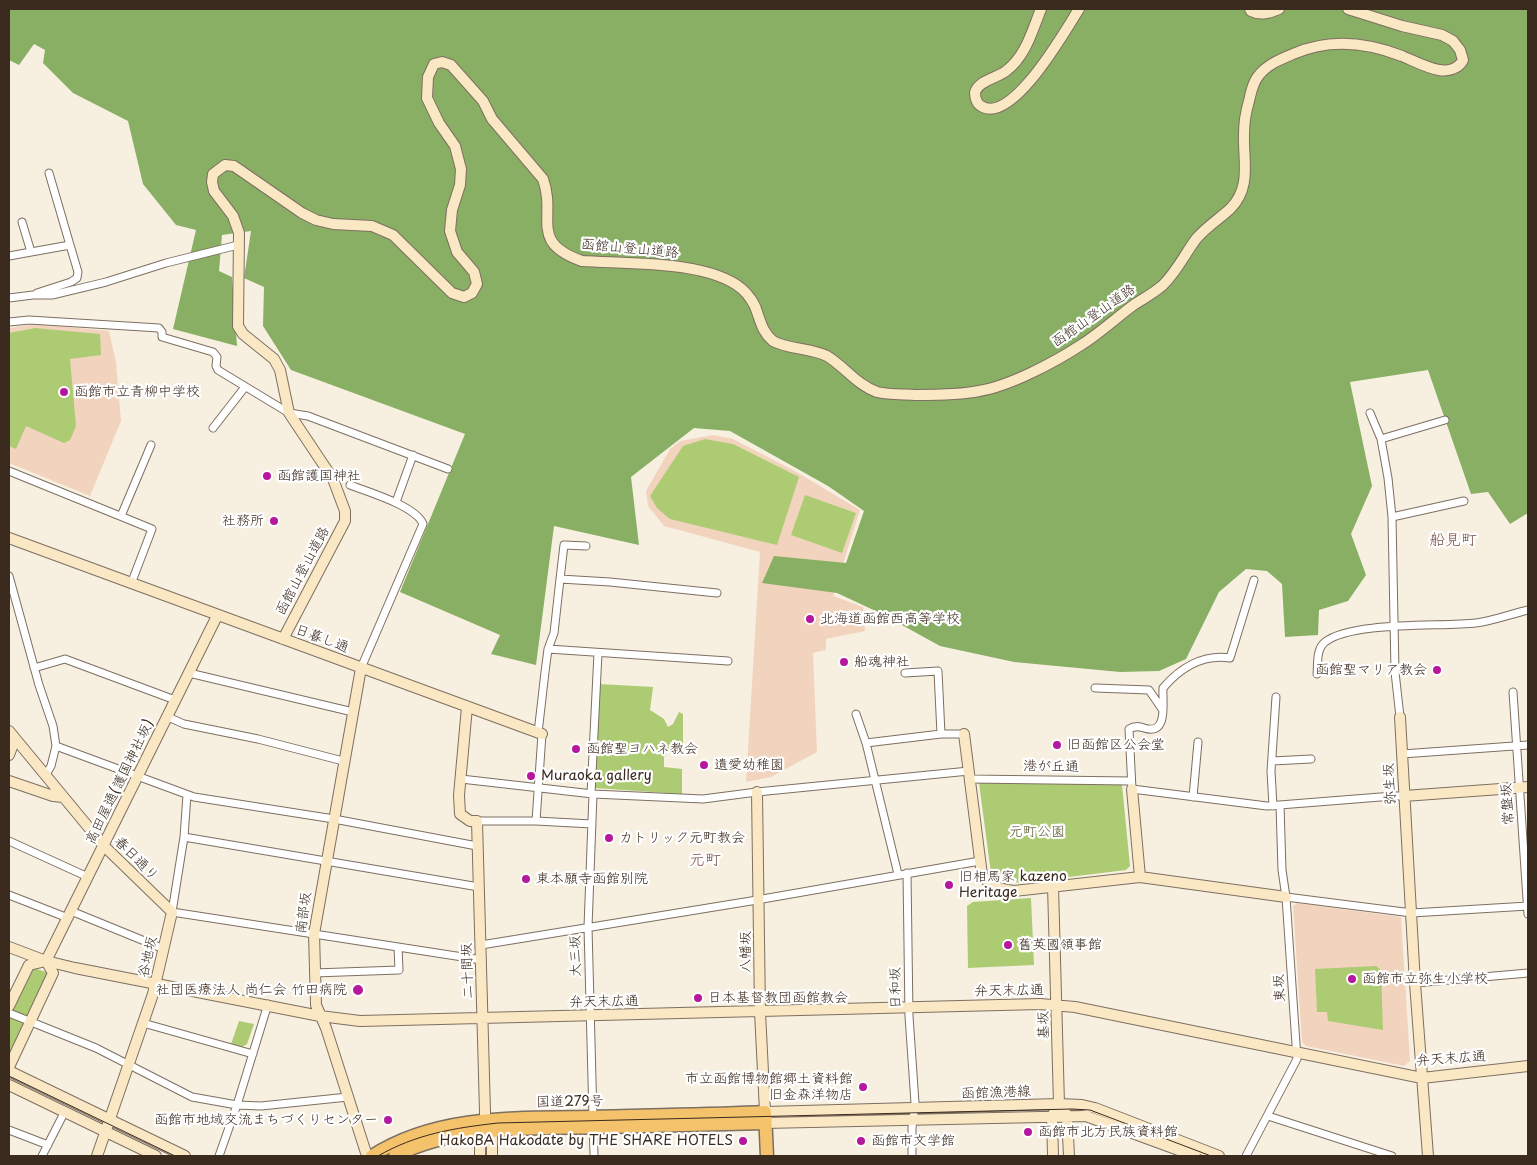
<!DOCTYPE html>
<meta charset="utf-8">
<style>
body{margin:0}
#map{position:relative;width:1537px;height:1165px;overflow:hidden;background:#f7f0e0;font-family:"Playpen Sans",sans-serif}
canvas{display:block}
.frame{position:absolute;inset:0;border:10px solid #3b2a1e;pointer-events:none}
</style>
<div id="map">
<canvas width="1537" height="1165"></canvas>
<div class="frame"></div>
</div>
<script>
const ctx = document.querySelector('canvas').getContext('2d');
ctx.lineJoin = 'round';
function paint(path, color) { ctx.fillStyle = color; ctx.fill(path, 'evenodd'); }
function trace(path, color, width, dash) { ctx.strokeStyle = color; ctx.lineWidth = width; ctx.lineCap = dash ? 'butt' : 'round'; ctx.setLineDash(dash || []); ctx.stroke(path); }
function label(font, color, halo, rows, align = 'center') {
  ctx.font = font + ' "Playpen Sans","Klee One",sans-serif'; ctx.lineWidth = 4.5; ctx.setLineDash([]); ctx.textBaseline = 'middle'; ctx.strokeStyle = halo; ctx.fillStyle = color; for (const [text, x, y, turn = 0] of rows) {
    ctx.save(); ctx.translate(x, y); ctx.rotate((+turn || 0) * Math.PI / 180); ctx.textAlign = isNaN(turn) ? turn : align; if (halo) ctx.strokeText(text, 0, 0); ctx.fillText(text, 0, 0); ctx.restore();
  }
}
paint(new Path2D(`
 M 35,324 L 109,331 L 116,362 L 121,421 L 90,496 L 9,463 L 9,328 Z
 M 713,435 L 733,439 L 795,471 L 860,510 L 833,596 L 863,607 L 865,631 L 826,639 L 826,650 L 813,653 L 817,752 L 771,777 L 746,782 L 760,552 L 664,526 L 648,506 L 646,491 L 670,449 L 680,441 Z
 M 1297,903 L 1401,917 L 1410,1061 L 1404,1066 L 1306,1046 L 1302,1042 L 1293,906 Z`), '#f2d4be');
paint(new Path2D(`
 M 35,328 L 100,334 L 101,355 L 70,359 L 76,426 L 70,440 L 64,443 L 26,426 L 16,449 L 9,446 L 9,333 Z
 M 705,439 L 733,444 L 799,477 L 777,545 L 670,519 L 657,508 L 650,496 L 683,446 Z
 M 805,495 L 856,513 L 842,553 L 791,535 Z
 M 599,684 L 653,687 L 650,710 L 664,719 L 668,727 L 673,724 L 679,712 L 683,714 L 683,753 L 668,752 L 664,757 L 664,767 L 682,769 L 682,794 L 595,788 Z
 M 979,783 L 1080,783 L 1122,785 L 1130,866 L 1126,870 L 1020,883 L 994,877 L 991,873 Z
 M 1031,898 L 1034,965 L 968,968 L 967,906 L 973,902 Z
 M 1376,966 L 1381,970 L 1383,1030 L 1328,1021 L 1327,1012 L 1317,1012 L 1315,969 Z
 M 34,968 L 49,973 L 9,1055 L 9,1019 Z
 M 239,1021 L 254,1024 L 247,1044 L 242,1047 L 231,1044 Z`), '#accb72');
paint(new Path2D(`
 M 9,9 L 1528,9 L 1528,513 L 1510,524 L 1488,492 L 1471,494 L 1428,370 L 1350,382 L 1372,486 L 1351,534 L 1366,575 L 1348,601 L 1319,610 L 1318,635 L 1285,637 L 1282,584 L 1267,571 L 1246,569 L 1219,592 L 1186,659 L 1159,671 L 1120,672 L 1014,662 L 940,646 L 882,614 L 837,593 L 762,583 L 774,556 L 846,563 L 864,511 L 828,486 L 730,431 L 694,428 L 631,477 L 639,545 L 554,526 L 536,665 L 491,654 L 500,635 L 400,592 L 465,434 L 291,370 L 263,326 L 264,287 L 244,278 L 251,231 L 222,235 L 219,271 L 232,277 L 237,346 L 173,329 L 196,230 L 176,225 L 143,184 L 128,121 L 73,93 L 43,63 L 45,50 L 34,44 L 19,65 L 9,60 Z`), '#89af64');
const street = new Path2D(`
 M 49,173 L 70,245
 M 22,222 L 31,252
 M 9,256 L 70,245 L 78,272 L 77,278 L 71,282 L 37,293
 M 9,298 L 33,295 L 52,295 L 106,282 L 166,263 L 238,245
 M 9,322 L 29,320 L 159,328 L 162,332 L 162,337 L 213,352 L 217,357 L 216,366 L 218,370 L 289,413 L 308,416 L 448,469
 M 1370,413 L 1381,439 L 1388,478 L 1392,517 L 1395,672 L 1400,717
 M 213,428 L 245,387
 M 1381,439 L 1445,420
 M 9,471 L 152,529 L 131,584
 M 350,485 C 368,492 416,506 423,524 L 361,668
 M 396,502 L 413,455
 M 121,516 L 151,445
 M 1392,517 L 1464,501
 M 9,576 L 39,685 L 53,726 L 56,746 L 51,766 L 45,776
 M 560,579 L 564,545 L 586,546
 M 1254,580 L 1230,658 C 1203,654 1180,668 1163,688 C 1162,702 1169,736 1144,728 C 1139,726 1134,726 1129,729 L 1132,789 L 1267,806 L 1393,796 L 1404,796
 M 548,649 L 728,661
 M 34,668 L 65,659 L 175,700
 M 189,673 L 353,712
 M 905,673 L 938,671 L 941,734
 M 1317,674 C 1318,664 1316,649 1325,642 C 1352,621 1440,627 1476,623 C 1493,621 1511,614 1528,610
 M 1095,688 L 1149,690 L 1162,709
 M 1513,692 L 1528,914
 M 856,714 L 866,743 L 898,874
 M 168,717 L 184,724 L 258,739 L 343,761
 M 538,733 L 545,672 L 548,649 L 554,633 L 560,579 L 610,582 L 717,593
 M 866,743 L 941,734 L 964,734
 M 56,746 L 194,797 L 334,819 L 477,846
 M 1402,754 L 1528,745
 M 1272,761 L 1311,759
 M 461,779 L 593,794 L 703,799 L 757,792 L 969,771
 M 970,779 L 1131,781
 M 591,794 L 598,653
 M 593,794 L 588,927 L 594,1156
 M 187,795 L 184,837 L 172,912 L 482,960
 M 1193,797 L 1198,742
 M 1273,806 L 1271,771 L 1276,697
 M 477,821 L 536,821 L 592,824
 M 536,821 L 542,734
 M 184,837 L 479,887
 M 9,841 L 88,877
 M 907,873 L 909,1016 L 915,1103 L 912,1128 L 912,1156
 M 9,895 L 68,918
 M 1286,897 L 1412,913 L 1528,906
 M 71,911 L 164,949
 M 481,945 L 751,901 L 980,861
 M 314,973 L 399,970 L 398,947
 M 1415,983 L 1528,973
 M 9,1013 L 96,1048 L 192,1097 L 237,1105 L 261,1106 L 348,1097
 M 143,1023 L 253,1054
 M 1268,1116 L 1392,1156
 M 9,1130 L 48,1145
 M 42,1156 L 62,1117
 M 219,1156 L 237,1105 L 268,1004
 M 1246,1156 L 1297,1059 L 1286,897 L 1282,870 L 1280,805`);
const secondary = new Path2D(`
 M 1041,9 C 1032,31 1026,56 1006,71 C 997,78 977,81 975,93 C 975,98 977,104 981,106 C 1012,126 1066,29 1079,9
 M 1250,9 L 1251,11 C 1261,16 1269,13 1279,9
 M 9,538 L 542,734
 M 283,639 L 345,521 L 345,511 L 333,479 L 289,413 L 280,370 L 274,359 L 243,334 L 238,326 L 239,233 L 233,216 L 214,191 L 212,182 L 213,174 L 225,165 L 234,166 L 302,213 L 316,220 L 333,224 L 372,226 L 393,235 L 452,293 L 464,297 L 472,293 L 477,284 L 474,272 L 457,252 L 450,231 L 452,210 L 460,185 L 461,169 L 455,146 L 439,123 L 427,98 L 428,77 L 434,64 L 442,62 L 451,65 L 483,101 L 492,119 L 543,179 C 557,218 528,242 582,261 C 625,264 708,260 742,289 C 748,294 755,304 757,312 C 761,323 763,333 773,341 C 786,349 811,348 827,356 C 845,367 857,385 877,392 C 889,395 905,394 917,395 C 937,395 959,395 979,391 C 1010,386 1055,362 1081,345 C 1100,333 1117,317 1135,304 C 1145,298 1155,292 1163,285 C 1177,271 1185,254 1196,239 C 1206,227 1219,219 1230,209 C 1252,187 1243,161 1244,134 C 1244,123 1246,111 1249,101 C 1251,92 1253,82 1259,75 C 1268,64 1281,59 1293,54 C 1329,38 1366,42 1402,56 C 1414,61 1427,68 1439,70 C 1449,72 1459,68 1463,60 L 1460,50 L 1453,41 L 1442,35 L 1402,26 L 1348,9
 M 361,668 L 314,934 L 316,1005 L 326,1028 L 367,1156
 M 467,707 L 459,795 L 460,814 L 470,821 L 477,821 L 485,1112 L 485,1120 L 480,1133 L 480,1156
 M 1400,717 L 1415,983 L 1428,1156
 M 9,731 L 104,846 L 172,912 L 153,994 L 97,1156
 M 964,734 L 982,875 C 990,887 1001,889 1014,891 L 1140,877 L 1132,789
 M 9,755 L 15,739
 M 9,781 L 53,796 L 63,797
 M 757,792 L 760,1012 L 765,1112 L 1059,1104 L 1082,1105 L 1095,1108 L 1219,1156
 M 1404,796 L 1528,787
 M 1140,877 L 1286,897
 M 9,947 L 46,961 L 75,968 L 320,1016 L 360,1021 L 1040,1004 L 1075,1007 L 1422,1078 L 1528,1066
 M 46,961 L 217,616
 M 9,1006 L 29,965 L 46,961
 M 9,1067 L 53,973 L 46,961
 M 9,1071 L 185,1156
 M 9,1085 L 156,1156
 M 1064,1111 L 1067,1115 L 1069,1156
 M 765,1123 L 1086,1116 L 1195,1156
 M 488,1125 L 492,1132 L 492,1156
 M 1053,1156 L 1052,1116 L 1059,1104 L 1053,886`);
const highway = new Path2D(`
 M 372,1156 C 437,1114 519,1118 593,1117 C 650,1115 708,1115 765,1112 L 767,1156
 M 395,1156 C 457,1124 538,1129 605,1127 C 658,1126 712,1124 765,1123`);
trace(street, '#7d6f62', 9);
trace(secondary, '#7d6f62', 12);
trace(highway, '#7d6f62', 15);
trace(street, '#fff', 7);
trace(secondary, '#fae7c3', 10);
trace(highway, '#f3c26a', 12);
trace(new Path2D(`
 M 9,1076 L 175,1156
 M 378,1156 C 416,1134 454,1128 498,1123 L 1072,1109 L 1090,1110 L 1211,1156`), '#3b2a1e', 1);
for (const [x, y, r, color] of [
 [64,392,5,"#b5179e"],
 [267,476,5,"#b5179e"],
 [274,521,5,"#b5179e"],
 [810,619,5,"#b5179e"],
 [844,662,5,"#b5179e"],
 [1437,670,5,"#b5179e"],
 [1057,745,5,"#b5179e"],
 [576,749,5,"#b5179e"],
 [704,765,5,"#b5179e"],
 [531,776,5,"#b5179e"],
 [609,838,5,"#b5179e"],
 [526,879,5,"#b5179e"],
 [949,885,5,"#b5179e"],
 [1008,945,5,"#b5179e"],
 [1352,979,5,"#b5179e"],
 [358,990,6,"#b5179e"],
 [698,998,5,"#b5179e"],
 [863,1087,5,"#b5179e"],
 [388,1120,5,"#b5179e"],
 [1028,1132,5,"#b5179e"],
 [743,1141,5,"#b5179e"],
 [861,1141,5,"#b5179e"]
]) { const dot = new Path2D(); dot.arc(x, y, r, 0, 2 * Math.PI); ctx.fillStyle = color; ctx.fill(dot); trace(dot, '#fff', 2); }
label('14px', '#3b2a1e', '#fff', [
 ["函館山登山道路",630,249,5],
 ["函館山登山道路",1094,316,-35],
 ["函館山登山道路",303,571,-62],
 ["日暮し通",322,639,20],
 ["港が丘通",1051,767,1],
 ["高田屋通(護国神社坂)",120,782,-64],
 ["弥生坂",1390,784,-93],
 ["常盤坂",1508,804,-94],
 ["春日通り",136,859,45],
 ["南部坂",304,913,-82],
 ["八幡坂",746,952,-90],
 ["大三坂",576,956,-91],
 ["谷地坂",148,957,-77],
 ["二十間坂",468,971,-92],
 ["日和坂",896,988,-91],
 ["東坂",1280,988,-94],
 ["弁天末広通",1009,991,-1],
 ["弁天末広通",604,1002,-1],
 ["基坂",1044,1025,-91],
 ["弁天末広通",1451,1059,-4],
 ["函館漁港線",996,1093,-2],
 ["国道279号",570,1102,-1]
]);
label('14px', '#3b2a1e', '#fff', [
 ["函館市立青柳中学校",74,392],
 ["函館護国神社",277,476],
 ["社務所",264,521,"right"],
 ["北海道函館西高等学校",820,619],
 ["船魂神社",854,662],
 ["函館聖マリア教会",1427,670,"right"],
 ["旧函館区公会堂",1067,745],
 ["函館聖ヨハネ教会",586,749],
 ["遺愛幼稚園",714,765],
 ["Muraoka gallery",541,776],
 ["カトリック元町教会",619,838],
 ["旧相馬家 kazeno",959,877],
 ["Heritage",959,893],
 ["東本願寺函館別院",536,879],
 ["舊英國領事館",1018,945],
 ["函館市立弥生小学校",1362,979],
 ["社団医療法人 尚仁会 竹田病院",347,990,"right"],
 ["日本基督教団函館教会",708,998],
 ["市立函館博物館郷土資料館",853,1079,"right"],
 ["旧金森洋物店",853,1095,"right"],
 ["函館市地域交流まちづくりセンター",378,1120,"right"],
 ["函館市北方民族資料館",1038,1132],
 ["HakoBA Hakodate by THE SHARE HOTELS",733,1141,"right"],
 ["函館市文学館",871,1141]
], 'left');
label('14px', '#5d5a37', '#fff', [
 ["元町公園",1037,832]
]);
label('16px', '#7f574d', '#fff', [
 ["船見町",1453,541],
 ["元町",705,861]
]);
</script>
